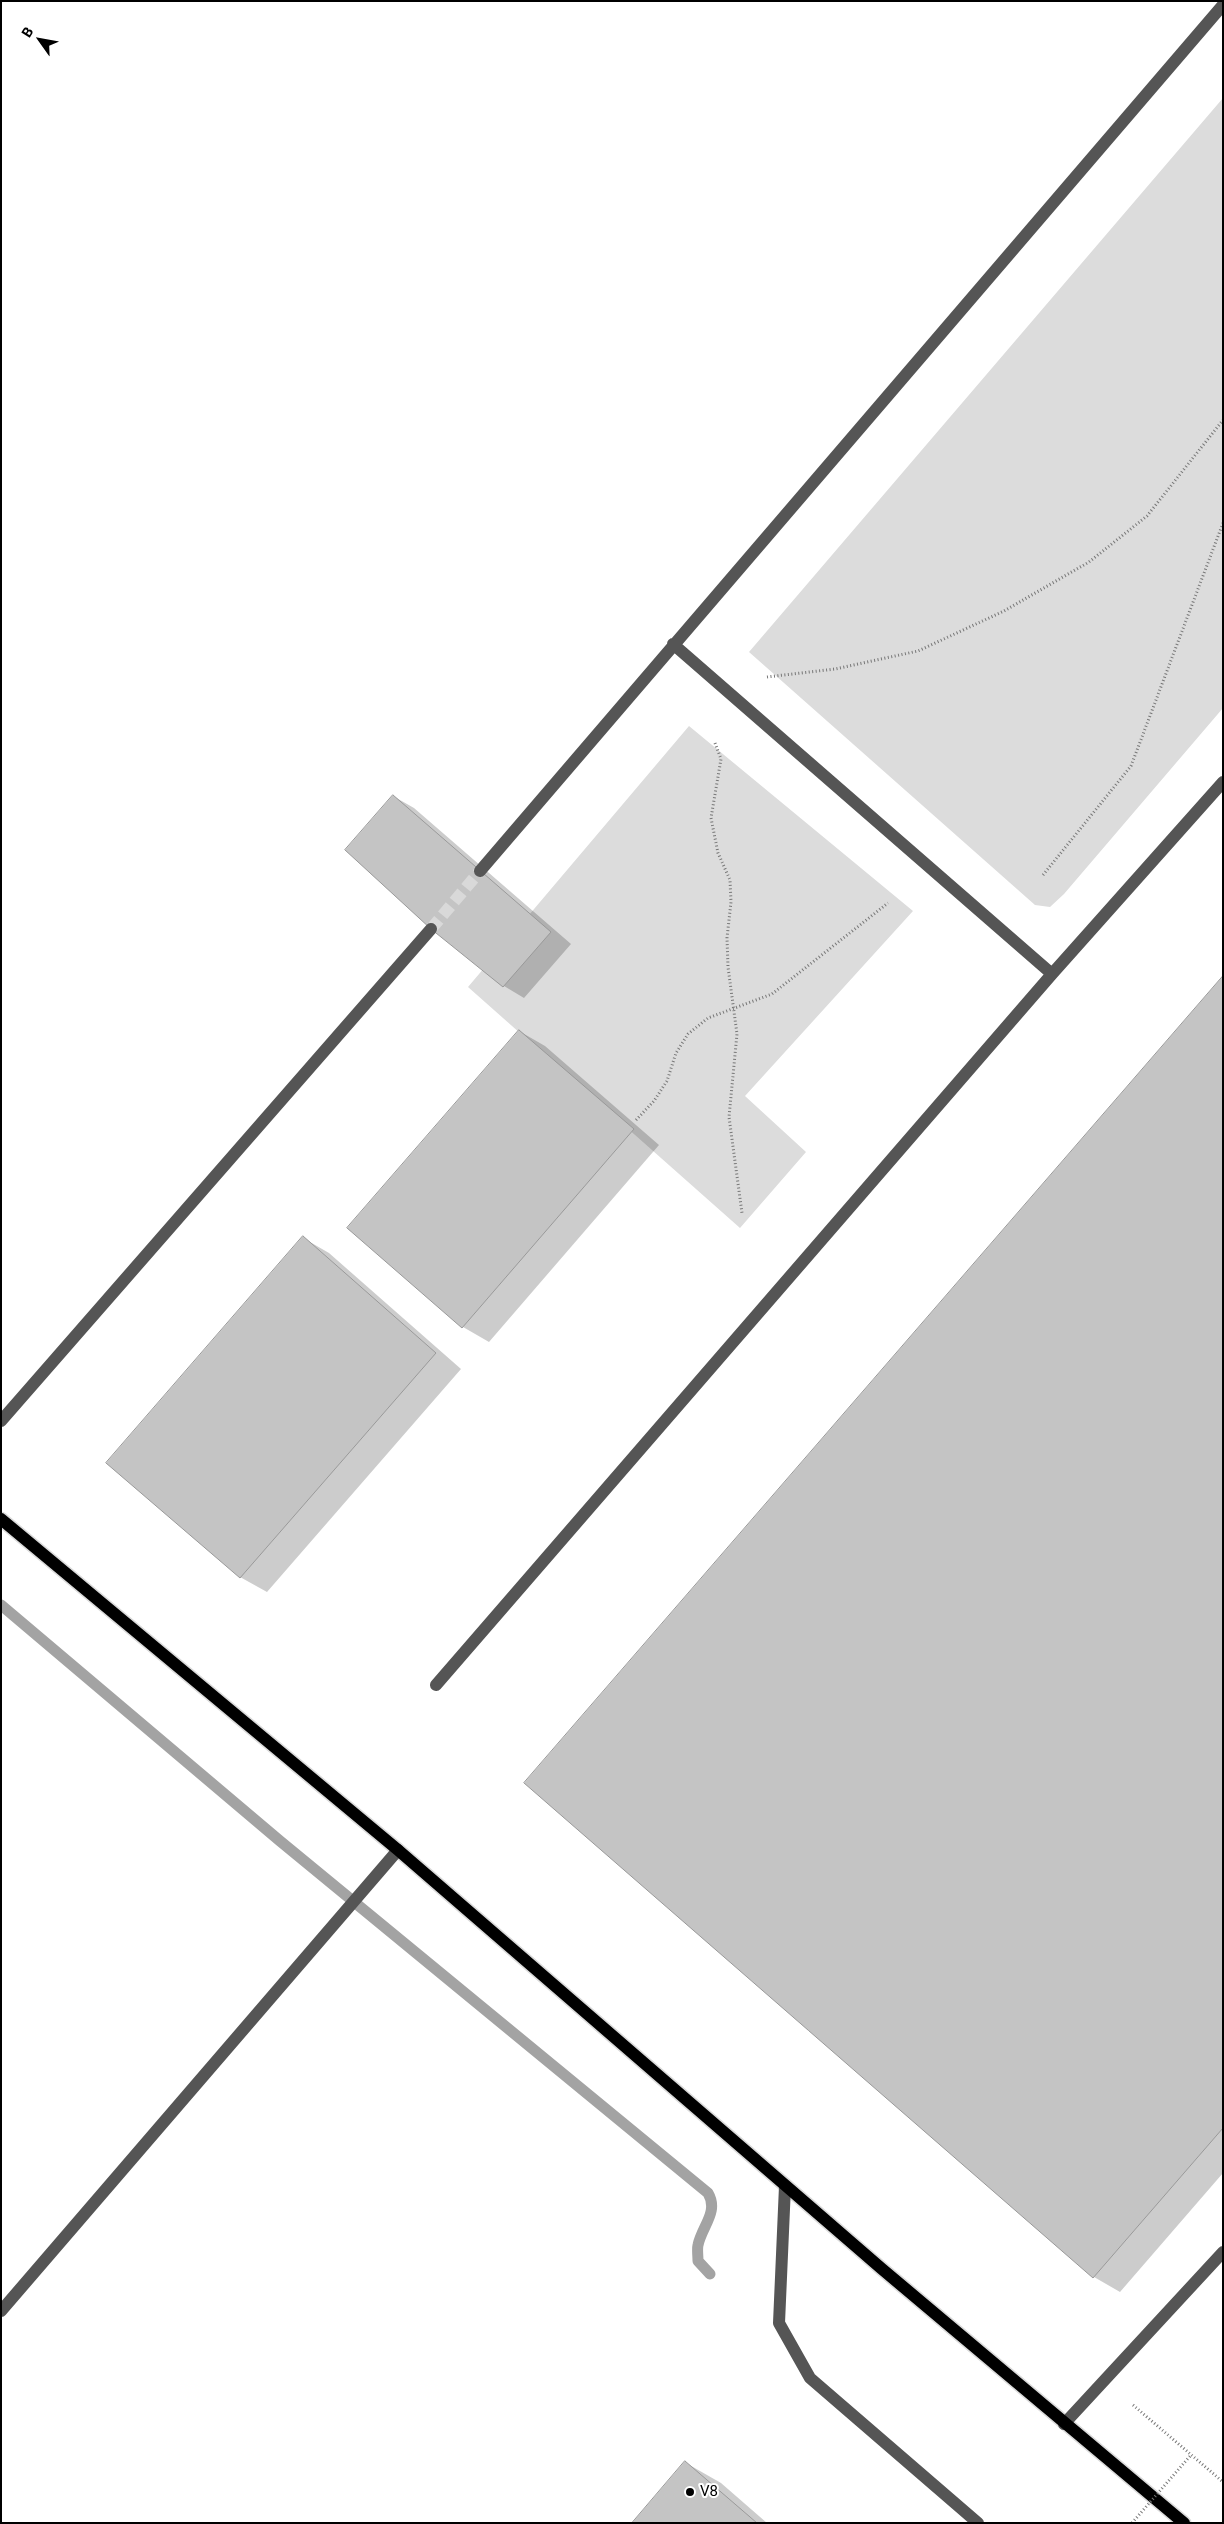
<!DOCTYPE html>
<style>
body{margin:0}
#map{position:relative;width:1224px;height:2524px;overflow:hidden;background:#fff;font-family:Roboto,sans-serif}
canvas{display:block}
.frame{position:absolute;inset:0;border:2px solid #000;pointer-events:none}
.north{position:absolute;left:15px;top:15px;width:50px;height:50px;-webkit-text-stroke:4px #fff;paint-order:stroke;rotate:302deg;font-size:14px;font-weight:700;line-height:20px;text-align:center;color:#000}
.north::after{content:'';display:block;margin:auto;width:18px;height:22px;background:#000;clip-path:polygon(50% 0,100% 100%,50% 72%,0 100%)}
</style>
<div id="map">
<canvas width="1224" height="2524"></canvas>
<div class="frame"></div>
<div class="north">B</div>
</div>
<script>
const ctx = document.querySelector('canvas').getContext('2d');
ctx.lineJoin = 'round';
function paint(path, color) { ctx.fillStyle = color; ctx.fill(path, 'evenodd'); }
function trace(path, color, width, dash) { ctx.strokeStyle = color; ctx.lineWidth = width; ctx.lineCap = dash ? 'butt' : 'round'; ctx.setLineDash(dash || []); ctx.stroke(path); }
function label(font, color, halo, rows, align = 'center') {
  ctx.font = font + ' Roboto,sans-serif'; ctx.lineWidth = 4; ctx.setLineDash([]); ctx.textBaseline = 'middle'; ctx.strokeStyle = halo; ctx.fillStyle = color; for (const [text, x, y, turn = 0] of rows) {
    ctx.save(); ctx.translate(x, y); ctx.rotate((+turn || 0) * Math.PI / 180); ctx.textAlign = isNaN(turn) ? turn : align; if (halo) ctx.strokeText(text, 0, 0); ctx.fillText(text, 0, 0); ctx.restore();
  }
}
paint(new Path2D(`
 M 1223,98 L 1223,708 L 1064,894 L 1050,907 L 1035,905 L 749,652 Z
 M 689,726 L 913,911 L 745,1096 L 806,1152 L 740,1228 L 468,987 Z`), '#dcdcdc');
paint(new Path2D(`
 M 393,796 L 414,808 L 571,944 L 524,998 L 504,986 L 432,928 Z
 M 1223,978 L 1223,2173 L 1120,2292 L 1094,2277 Z
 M 519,1031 L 545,1046 L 659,1145 L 489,1342 L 463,1327 Z
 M 303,1238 L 329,1253 L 461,1369 L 267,1592 L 240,1577 Z
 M 686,2463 L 721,2483 L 767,2523 L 633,2523 Z`), '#0003');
trace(new Path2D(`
 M 1,1605 L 280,1841 L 708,2193 C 719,2212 702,2226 698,2245 C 697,2249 698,2256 698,2261 L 710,2274`), '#a3a3a3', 11);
const building = new Path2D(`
 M 393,795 L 551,932 L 503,987 L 431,929 L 345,850 Z
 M 1223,976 L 1223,2128 L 1093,2278 L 524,1783 Z
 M 519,1030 L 634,1129 L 462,1328 L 347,1228 Z
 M 303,1236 L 436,1353 L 240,1578 L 106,1463 Z
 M 685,2461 L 757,2523 L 632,2523 Z`);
paint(building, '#c4c4c4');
trace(building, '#999', 1);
trace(new Path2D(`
 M 431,929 L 480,871`), '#d9d9d9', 12, [12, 6]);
const major = new Path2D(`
 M 1,1519 L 398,1850 L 882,2269 L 1184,2523`);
trace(major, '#dbdbdb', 15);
trace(new Path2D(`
 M 767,677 L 835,669 L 918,651 L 1004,611 L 1089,562 L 1147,516 L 1223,420
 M 715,743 L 721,759 L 711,818 L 718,853 L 730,880 L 731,902 L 727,938 L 728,967 L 737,1034 L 729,1117 L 742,1213
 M 1043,875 L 1131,766 L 1223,523
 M 636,1120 L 654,1101 L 667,1081 L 676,1053 L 688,1034 L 708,1018 L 772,994 L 888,903
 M 1133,2405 L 1223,2482`), '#777', 3, [1, 2.5]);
trace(new Path2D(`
 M 673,644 L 1052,974
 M 480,871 L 1223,5
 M 1,1421 L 431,929
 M 436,1685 L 1052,974 L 1223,782
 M 785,2186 L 779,2323 L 810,2378 L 978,2523
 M 1,2311 L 398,1850
 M 1064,2424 L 1223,2252`), '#555', 12);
trace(major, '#000', 12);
trace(new Path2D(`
 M 1132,2523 L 1191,2455`), '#777', 3, [1, 2.5]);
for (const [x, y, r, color] of [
 [690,2492,5,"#000"]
]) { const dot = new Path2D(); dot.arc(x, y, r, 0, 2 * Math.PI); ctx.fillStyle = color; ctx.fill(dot); trace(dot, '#fff', 2); }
label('15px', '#000', '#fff', [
 ["V8",700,2492]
], 'left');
</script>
